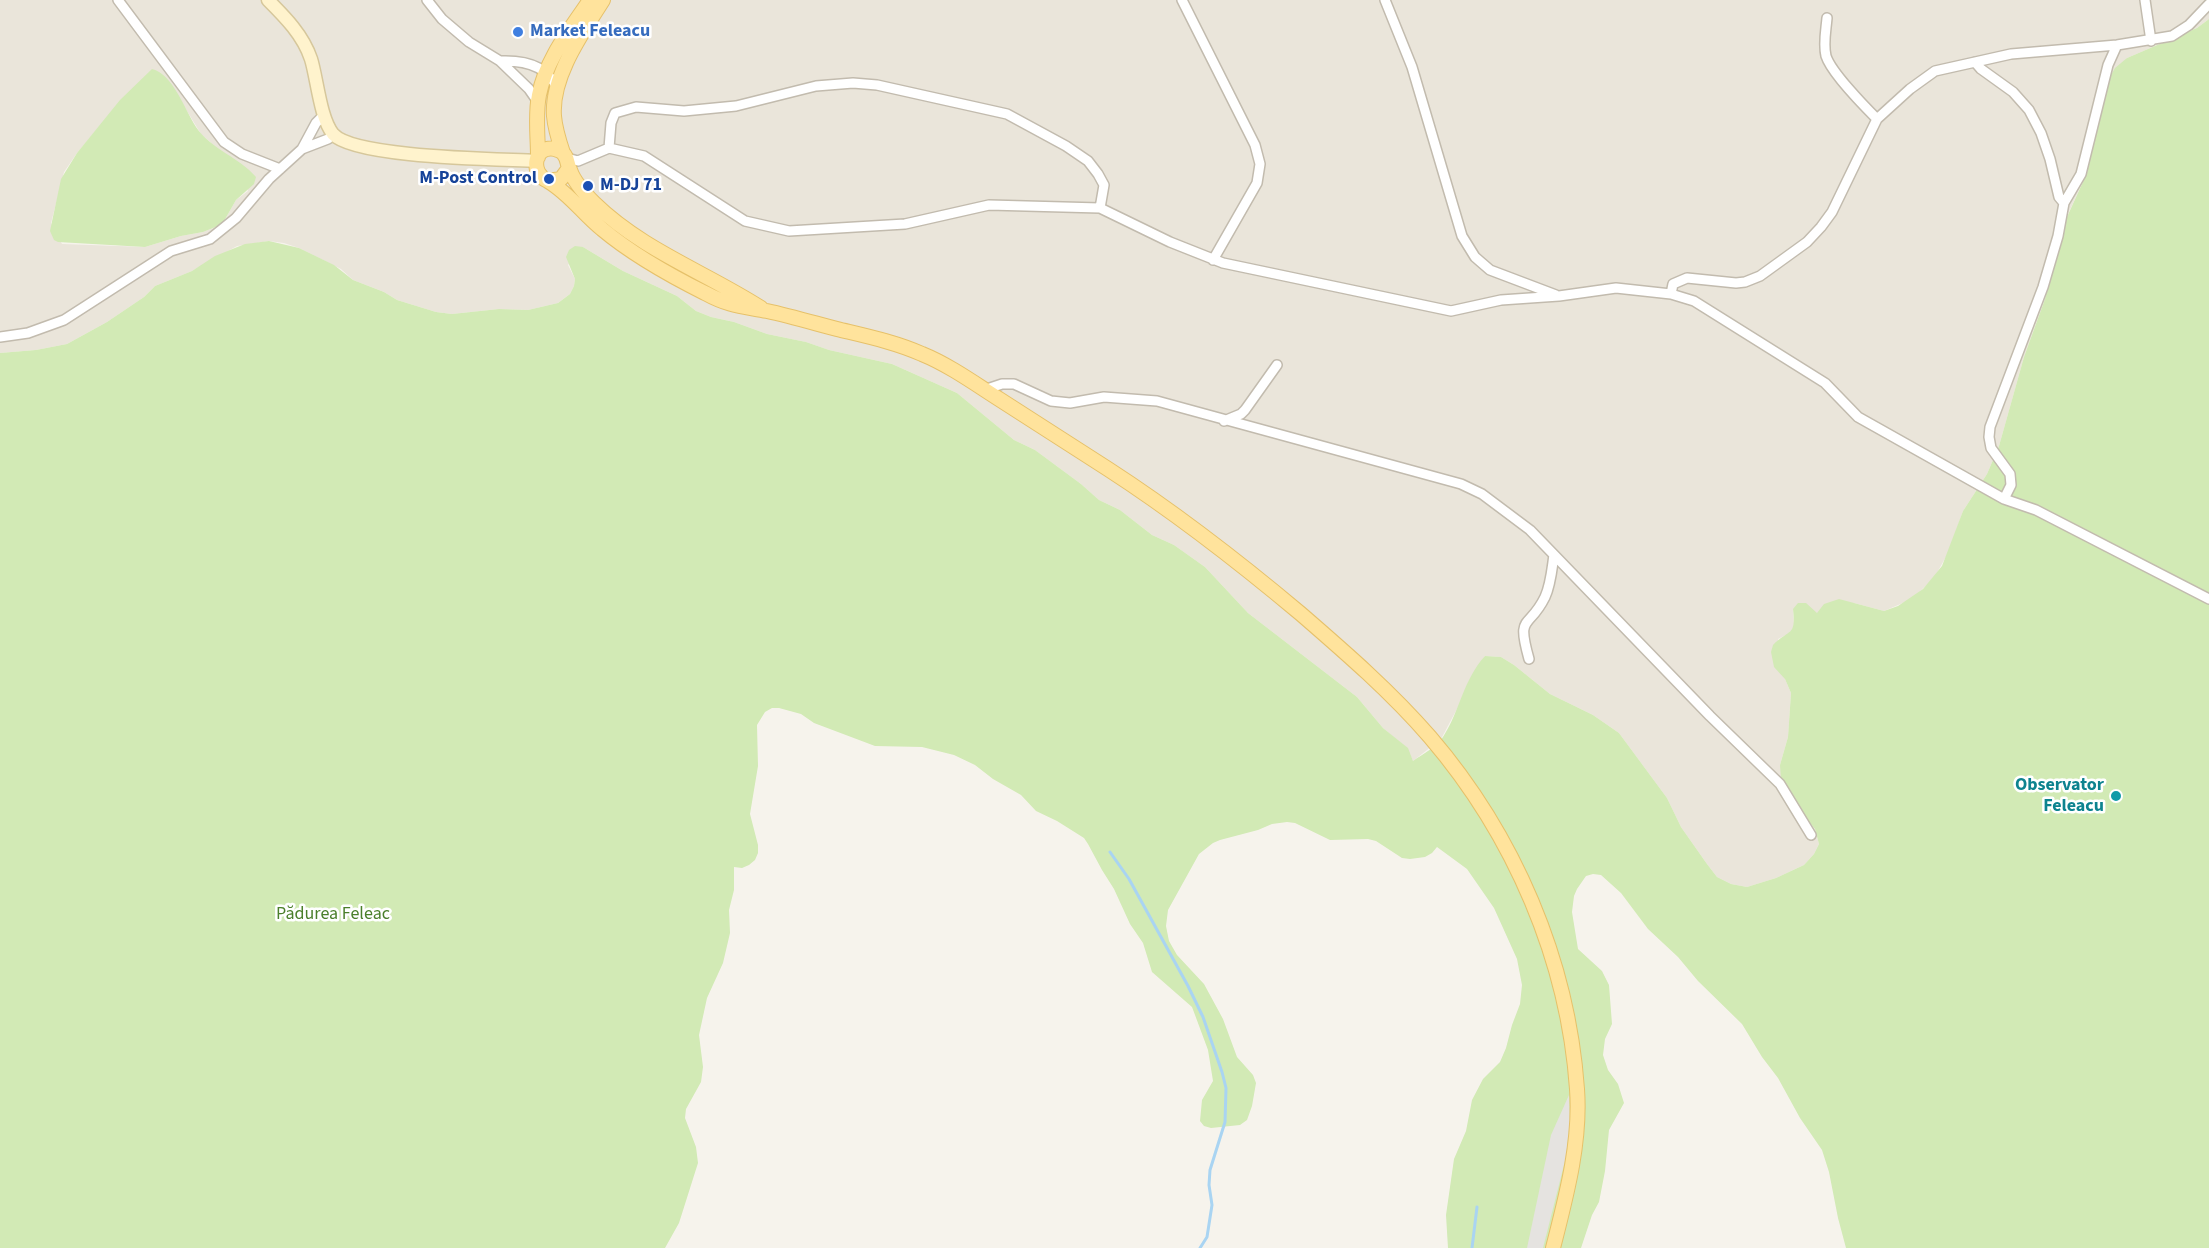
<!DOCTYPE html>
<meta charset="utf-8">
<style>
body{margin:0}
canvas{display:block;background:#f6f3ec}
</style>
<canvas width="2209" height="1248"></canvas>
<script>
const ctx = document.querySelector('canvas').getContext('2d');
ctx.lineJoin = 'round';
function paint(path, color) { ctx.fillStyle = color; ctx.fill(path, 'evenodd'); }
function trace(path, color, width, dash) { ctx.strokeStyle = color; ctx.lineWidth = width; ctx.lineCap = dash ? 'butt' : 'round'; ctx.setLineDash(dash || []); ctx.stroke(path); }
function label(font, color, halo, rows, align = 'center') {
  ctx.font = font + ' "Source Sans 3",sans-serif'; ctx.lineWidth = 5; ctx.setLineDash([]); ctx.textBaseline = 'middle'; ctx.strokeStyle = halo; ctx.fillStyle = color; for (const [text, x, y, turn = 0] of rows) {
    ctx.save(); ctx.translate(x, y); ctx.rotate((+turn || 0) * Math.PI / 180); ctx.textAlign = isNaN(turn) ? turn : align; if (halo) ctx.strokeText(text, 0, 0); ctx.fillText(text, 0, 0); ctx.restore();
  }
}
paint(new Path2D(`
 M 0,0 L 2209,0 L 2209,19 L 2197,28 L 2127,58 L 2102,97 L 2087,173 L 2068,214 L 2055,256 L 2054,270 L 2045,299 L 2024,357 L 1999,446 L 1987,474 L 1963,511 L 1948,553 L 1934,578 L 1912,599 L 1884,611 L 1854,603 L 1817,613 L 1793,609 L 1794,625 L 1792,632 L 1778,639 L 1785,679 L 1791,693 L 1788,737 L 1780,765 L 1796,806 L 1815,829 L 1819,844 L 1814,854 L 1804,865 L 1776,878 L 1747,887 L 1731,884 L 1717,877 L 1707,864 L 1681,827 L 1667,798 L 1619,733 L 1593,715 L 1550,694 L 1514,665 L 1501,657 L 1485,656 L 1441,739 L 1413,761 L 1407,748 L 1383,728 L 1357,697 L 1248,613 L 1205,567 L 1174,545 L 1152,535 L 1120,510 L 1099,500 L 1081,484 L 1035,450 L 1014,440 L 957,393 L 892,364 L 829,350 L 806,342 L 767,334 L 734,322 L 711,317 L 696,311 L 677,296 L 623,271 L 583,247 L 568,265 L 575,279 L 574,286 L 570,294 L 558,303 L 528,310 L 499,309 L 452,314 L 436,312 L 397,300 L 384,292 L 353,280 L 341,269 L 299,248 L 284,243 L 269,241 L 237,246 L 192,271 L 155,286 L 144,297 L 107,322 L 67,344 L 36,350 L 0,353 ZM 173,88 L 201,134 L 225,155 L 239,163 L 248,191 L 236,200 L 224,221 L 218,226 L 203,232 L 181,236 L 145,247 L 62,244 L 51,223 L 64,172 L 77,153 L 126,95 Z`), '#eae5da');
paint(new Path2D(`
 M 2209,19 L 2209,1248 L 1846,1248 L 1838,1218 L 1829,1172 L 1822,1150 L 1800,1118 L 1778,1078 L 1762,1057 L 1742,1024 L 1698,981 L 1678,957 L 1648,929 L 1621,893 L 1601,875 L 1593,874 L 1586,876 L 1577,889 L 1574,896 L 1572,912 L 1578,949 L 1602,971 L 1609,985 L 1612,1024 L 1605,1039 L 1603,1055 L 1608,1070 L 1618,1084 L 1624,1103 L 1609,1130 L 1605,1171 L 1599,1202 L 1592,1215 L 1581,1248 L 1448,1248 L 1446,1215 L 1454,1159 L 1466,1131 L 1472,1100 L 1483,1079 L 1500,1062 L 1506,1048 L 1512,1025 L 1520,1004 L 1522,985 L 1517,959 L 1494,908 L 1467,869 L 1437,847 L 1432,853 L 1425,857 L 1410,859 L 1402,858 L 1376,841 L 1368,839 L 1330,840 L 1295,823 L 1287,822 L 1272,824 L 1258,830 L 1220,840 L 1213,843 L 1199,854 L 1168,910 L 1166,926 L 1169,941 L 1177,955 L 1204,984 L 1223,1019 L 1237,1057 L 1253,1075 L 1256,1083 L 1252,1106 L 1247,1120 L 1240,1125 L 1211,1128 L 1204,1126 L 1200,1121 L 1202,1100 L 1213,1081 L 1208,1050 L 1195,1015 L 1192,1007 L 1152,972 L 1143,943 L 1130,924 L 1114,889 L 1102,870 L 1088,844 L 1084,838 L 1057,821 L 1036,811 L 1021,795 L 993,779 L 975,765 L 954,755 L 922,747 L 875,746 L 814,723 L 801,714 L 779,708 L 772,708 L 765,712 L 757,725 L 758,766 L 750,814 L 758,845 L 758,853 L 755,860 L 749,865 L 742,868 L 734,867 L 734,890 L 729,910 L 730,933 L 723,963 L 707,998 L 699,1035 L 703,1067 L 701,1082 L 686,1109 L 685,1118 L 696,1147 L 698,1163 L 679,1223 L 665,1248 L 0,1248 L 0,353 L 36,350 L 67,344 L 107,322 L 144,297 L 155,286 L 192,271 L 215,256 L 245,244 L 269,241 L 299,248 L 334,265 L 353,280 L 384,292 L 397,300 L 436,312 L 452,314 L 499,309 L 528,310 L 558,303 L 570,294 L 574,286 L 575,279 L 566,257 L 569,250 L 575,246 L 583,247 L 623,271 L 677,296 L 696,311 L 711,317 L 734,322 L 767,334 L 806,342 L 829,350 L 892,364 L 957,393 L 1014,440 L 1035,450 L 1081,484 L 1099,500 L 1120,510 L 1152,535 L 1174,545 L 1205,567 L 1248,613 L 1357,697 L 1383,728 L 1408,748 L 1413,761 C 1423,754 1436,747 1443,737 C 1460,711 1463,680 1485,656 L 1501,657 L 1514,665 L 1550,694 L 1593,715 L 1619,733 L 1667,798 L 1681,827 L 1707,864 L 1717,877 L 1731,884 L 1747,887 L 1776,878 L 1804,865 L 1814,854 L 1819,844 L 1815,829 L 1796,806 L 1781,779 L 1780,765 L 1788,737 L 1791,693 L 1785,679 L 1774,667 L 1771,652 L 1773,645 C 1790,628 1796,637 1793,609 L 1798,603 L 1806,603 L 1817,613 L 1824,604 L 1839,599 L 1884,611 L 1898,606 L 1923,589 L 1942,566 L 1963,511 L 1987,474 L 1999,446 L 2024,357 L 2045,299 L 2062,228 L 2087,173 L 2107,82 L 2115,68 L 2127,58 L 2197,28 Z
 M 152,69 C 173,74 185,110 196,127 C 212,150 239,157 256,177 L 254,184 L 236,200 L 224,221 L 218,226 L 203,232 L 181,236 L 145,247 L 58,242 L 54,240 L 50,231 L 61,179 L 77,153 L 120,100 Z`), '#d2eab5');
paint(new Path2D(`
 M 1569,1095 L 1570,1120 L 1566,1157 L 1543,1248 L 1527,1248 L 1551,1135 Z`), '#e5e3e0');
trace(new Path2D(`
 M 1110,852 L 1129,879 L 1188,986 L 1203,1017 L 1222,1072 L 1226,1088 L 1225,1122 L 1210,1170 L 1209,1185 L 1212,1205 L 1207,1237 L 1200,1248
 M 1472,1248 L 1477,1207`), '#a9d4f2', 3);
const street = new Path2D(`
 M 118,0 L 224,142 L 242,154 L 280,169
 M 427,0 L 442,19 L 469,42 L 500,61 L 529,89 L 538,102
 M 1182,0 L 1255,145 L 1260,164 L 1257,183 L 1213,260
 M 1385,0 L 1412,67 L 1462,236 L 1475,257 L 1490,270 L 1556,295
 M 2145,0 L 2151,41
 M 1827,18 C 1826,30 1823,44 1826,56 C 1831,72 1865,107 1877,119
 M 500,61 C 523,60 547,65 557,88
 M 1975,62 L 1981,69 L 2013,92 L 2029,110 L 2041,133 L 2050,159 L 2059,197 L 2064,203
 M 609,148 L 611,123 L 615,113 L 636,107 L 684,111 L 736,106 L 816,86 L 853,83 L 877,85 L 1007,114 L 1066,146 L 1088,161 L 1098,174 L 1104,185 L 1100,208
 M 302,149 L 316,123 L 324,115
 M 567,158 L 578,161 L 609,148 L 644,156 L 745,221 L 789,231 L 905,224 L 989,205 L 1100,208 L 1170,242 L 1223,263 L 1451,311 L 1501,300 L 1559,296 L 1616,288 L 1671,294 L 1694,301 L 1825,383 L 1858,417 L 2004,499 L 2036,510 L 2209,599
 M 1671,294 L 1673,284 L 1687,278 L 1736,283 L 1745,282 L 1760,276 L 1807,242 L 1821,227 L 1832,212 L 1877,119 L 1910,89 L 1935,71 L 2011,54 L 2117,45 L 2172,36 L 2189,25 L 2209,4
 M 0,337 L 28,333 L 64,320 L 171,251 L 210,239 L 236,218 L 269,179 L 302,149 L 328,139 L 333,134
 M 984,390 L 1002,384 L 1014,384 L 1051,401 L 1070,403 L 1104,397 L 1157,401 L 1461,484 L 1482,494 L 1530,530 L 1710,716 L 1780,784 L 1811,835
 M 1224,421 L 1241,414 L 1245,410 L 1277,365
 M 2004,499 L 2011,485 L 2010,474 L 1991,448 L 1989,437 L 1990,427 L 2043,287 L 2058,236 L 2064,203 L 2081,174 L 2108,65 L 2117,45
 M 1529,659 C 1516,613 1529,630 1545,597 C 1551,584 1552,568 1554,555`);
const secondary = new Path2D(`
 M 268,0 C 285,17 303,35 311,59 C 317,78 320,118 333,134 C 354,158 500,159 536,161`);
const primary = new Path2D(`
 M 563,153 C 559,141 555,129 554,116 C 551,76 583,32 603,0
 M 538,157 C 538,136 535,115 539,95 C 546,59 570,30 590,0
 M 569,168 L 561,179 L 548,181 C 529,173 534,145 555,149 C 558,150 561,151 563,153 C 568,158 567,164 570,170 C 574,182 585,194 594,203 C 642,250 705,272 761,308
 M 548,181 C 570,194 583,214 602,229 C 633,255 669,275 705,293 C 729,306 741,306 767,311 C 790,316 814,323 837,329 C 866,336 895,342 922,354 C 949,365 974,383 999,399 C 1035,422 1071,445 1108,469 C 1176,513 1239,562 1301,614 C 1346,653 1391,692 1430,737 C 1514,835 1568,960 1577,1089 C 1581,1142 1566,1197 1553,1248`);
trace(street, '#c2bbae', 12);
trace(secondary, '#d6c79b', 15);
trace(primary, '#e6c16a', 16);
trace(street, '#fff', 9);
trace(secondary, '#fff3cd', 12);
trace(primary, '#ffe39c', 14);
for (const [x, y, r, color] of [
 [518,32,6,"#3f7fe0"],
 [549,179,6,"#1a4fb4"],
 [588,186,6,"#1a4fb4"],
 [2116,796,6,"#0f9aa8"]
]) { const dot = new Path2D(); dot.arc(x, y, r, 0, 2 * Math.PI); ctx.fillStyle = color; ctx.fill(dot); trace(dot, '#fff', 2); }
label('bold 18px', '#366cbe', '#fff', [
 ["Market Feleacu",530,32]
], 'left');
label('bold 18px', '#164399', '#fff', [
 ["M-Post Control",537,179],
 ["M-DJ 71",600,186,"left"]
], 'right');
label('bold 18px', '#0d838f', '#fff', [
 ["Observator",2104,786],
 ["Feleacu",2104,807]
], 'right');
label('18px', '#4a7f2a', '#fff', [
 ["Pădurea Feleac",333,915]
]);
</script>
